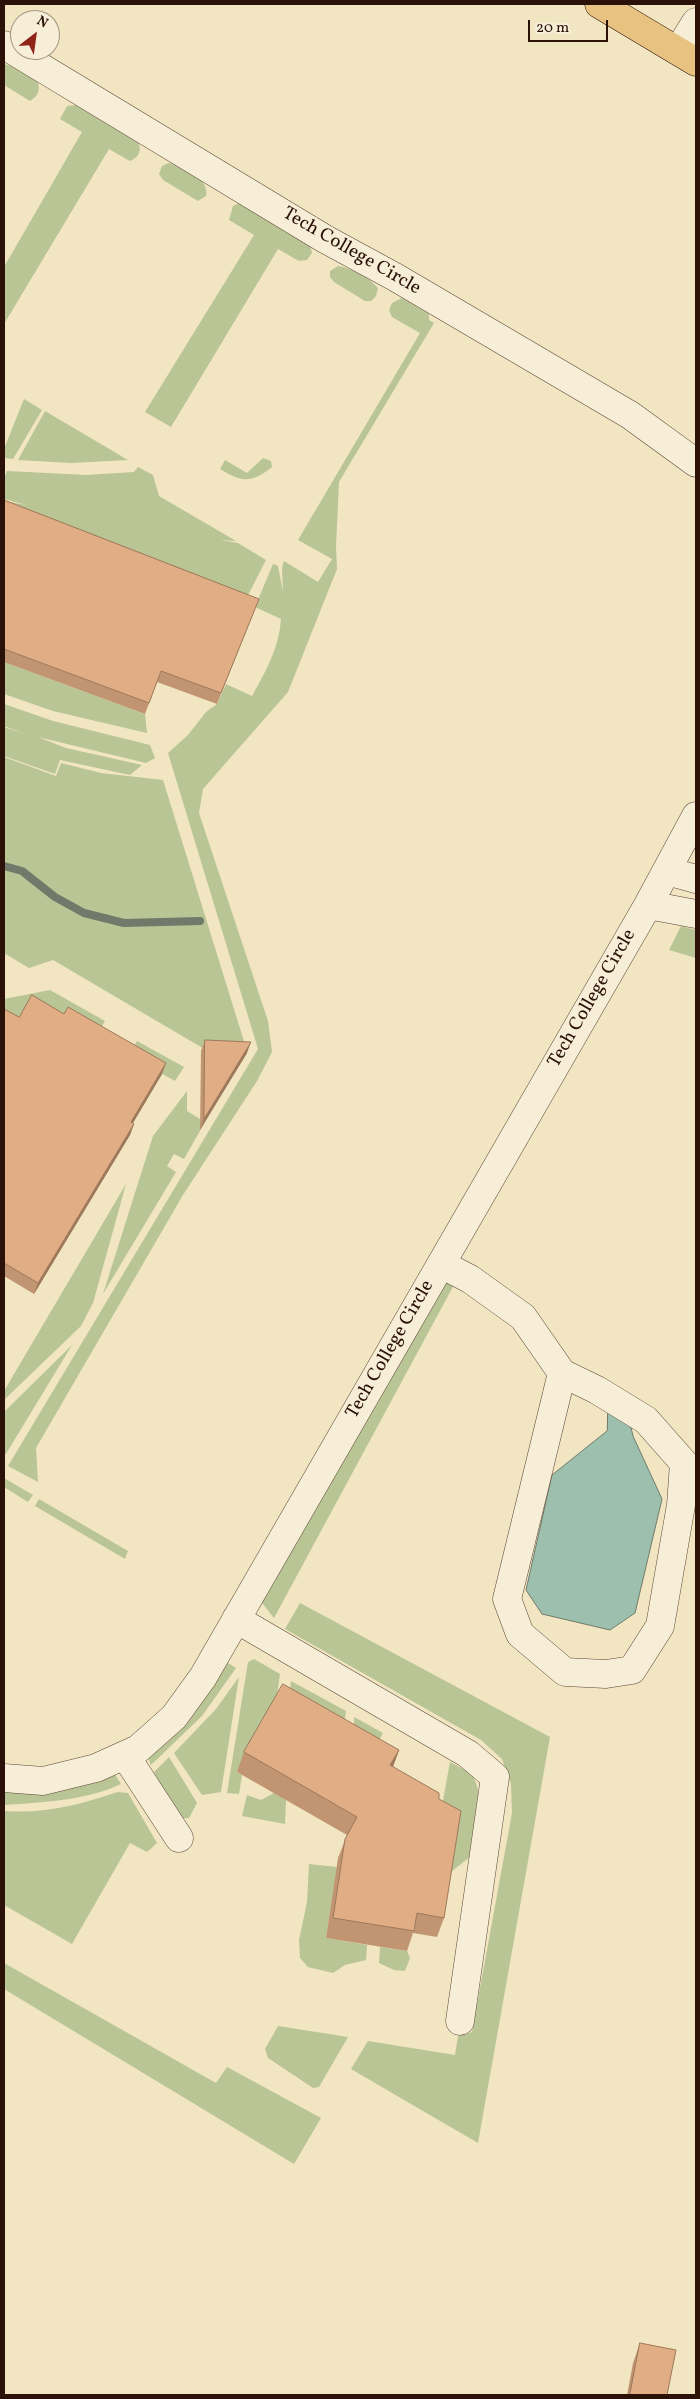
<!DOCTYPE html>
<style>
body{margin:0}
#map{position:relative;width:700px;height:2399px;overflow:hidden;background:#f1e5c2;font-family:Vollkorn,serif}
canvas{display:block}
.frame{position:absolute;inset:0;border:5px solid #2b1107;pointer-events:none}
.north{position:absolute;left:10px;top:10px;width:50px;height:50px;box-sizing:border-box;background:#f6eed7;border:1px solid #a59684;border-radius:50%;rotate:30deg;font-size:14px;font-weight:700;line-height:20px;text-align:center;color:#2b1107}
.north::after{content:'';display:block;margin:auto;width:18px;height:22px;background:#8f2418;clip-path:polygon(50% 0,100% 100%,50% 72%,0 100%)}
.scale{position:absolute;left:528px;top:20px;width:80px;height:22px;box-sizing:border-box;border:2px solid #2b1107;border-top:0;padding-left:6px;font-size:15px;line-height:18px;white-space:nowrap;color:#2b1107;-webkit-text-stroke:4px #f6eed7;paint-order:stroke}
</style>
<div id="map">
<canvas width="700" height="2399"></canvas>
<div class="frame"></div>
<div class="north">N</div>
<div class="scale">20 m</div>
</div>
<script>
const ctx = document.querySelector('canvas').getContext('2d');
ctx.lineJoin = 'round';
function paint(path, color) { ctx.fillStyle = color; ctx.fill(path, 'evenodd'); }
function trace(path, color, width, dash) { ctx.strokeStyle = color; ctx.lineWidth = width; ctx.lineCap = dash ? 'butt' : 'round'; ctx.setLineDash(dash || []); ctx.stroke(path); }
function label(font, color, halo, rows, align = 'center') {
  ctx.font = font + ' Vollkorn,serif'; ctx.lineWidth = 5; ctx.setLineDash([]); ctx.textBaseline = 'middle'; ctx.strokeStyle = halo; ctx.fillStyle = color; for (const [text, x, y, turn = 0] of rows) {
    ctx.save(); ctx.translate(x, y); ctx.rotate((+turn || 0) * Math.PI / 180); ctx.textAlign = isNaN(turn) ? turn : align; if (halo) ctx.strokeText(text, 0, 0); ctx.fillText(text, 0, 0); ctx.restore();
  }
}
paint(new Path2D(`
 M 4,64 L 11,66 L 38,82 C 40,91 38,96 30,101 L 4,85 Z
 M 76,105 L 139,143 C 141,152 139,157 130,161 L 109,149 L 4,324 L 4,267 L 82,132 L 60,119 L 67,106 Z
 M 169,163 C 184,167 210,179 206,196 L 198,201 L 163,180 L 159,174 L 162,166 Z
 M 239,203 L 310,245 L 312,253 L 307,260 L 299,261 L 278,249 L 171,427 L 145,412 L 254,235 L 229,220 L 233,206 Z
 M 338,266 C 353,269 368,277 378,288 L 376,296 L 371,301 L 365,301 L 334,282 L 330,277 L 330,271 Z
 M 402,298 L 429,314 L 429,320 L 434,323 L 339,482 L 336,546 L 337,569 L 288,692 L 203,789 L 199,813 L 268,1021 L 272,1052 L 257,1081 L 183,1195 L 36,1448 L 38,1482 L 8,1466 L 258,1049 L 168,753 L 188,735 L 206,712 L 217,704 L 226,684 L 252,696 C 266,671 279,648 281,619 L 255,607 L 273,564 L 278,566 L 283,592 L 282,568 L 284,561 L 318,582 L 332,559 L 298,540 L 420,333 L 392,317 L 389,310 L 392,303 Z
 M 24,399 L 42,410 L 13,459 L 4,458 L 4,449 Z
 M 45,411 L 128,460 L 71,463 L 18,460 Z
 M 263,458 L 271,461 L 272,467 C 251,484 241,482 220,469 L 225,460 L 247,473 Z
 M 138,467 L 153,475 L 159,496 L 236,541 L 220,540 L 238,543 L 266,560 L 243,605 L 4,501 L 27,505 L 4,499 L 4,478 L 7,471 L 86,475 L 134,472 Z
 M 4,662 L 145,714 L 147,733 L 53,711 L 4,694 Z
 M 4,704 L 53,721 L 150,745 L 155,758 L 146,763 L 38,737 L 66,748 L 142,765 L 130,775 L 60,760 L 55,774 L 4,756 L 4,727 L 26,734 L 4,726 Z
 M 4,757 L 56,776 L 61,763 L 101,773 L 163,780 L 247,1051 L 206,1050 L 53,960 L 29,968 L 4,953 Z
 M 681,926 L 696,930 L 696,958 L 669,950 Z
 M 50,990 L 105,1021 L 96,1036 L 15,1028 L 4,1022 L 4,999 Z
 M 137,1041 L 184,1067 L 175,1081 L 129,1055 Z
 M 187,1091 L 187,1111 L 205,1122 L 184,1159 L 174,1154 L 167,1166 L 176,1172 L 103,1294 L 153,1136 Z
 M 126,1184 L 93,1303 L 81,1326 L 4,1400 L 4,1391 Z
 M 441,1280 L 455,1283 L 274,1618 L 258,1598 Z
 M 72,1345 L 4,1457 L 4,1412 Z
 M 4,1478 L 33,1495 L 28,1502 L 4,1487 Z
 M 39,1499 L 128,1551 L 125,1559 L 35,1506 Z
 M 300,1603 L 550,1737 L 478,2143 L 351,2069 L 368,2041 L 455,2055 L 458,2036 L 472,2032 L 512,1813 L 511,1784 L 502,1759 L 481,1740 L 285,1629 Z
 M 254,1659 L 280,1674 L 276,1703 L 237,1772 L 242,1775 L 239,1794 L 227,1793 L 248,1662 Z
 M 228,1663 L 236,1668 L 202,1716 L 151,1765 L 147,1756 L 196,1709 Z
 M 239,1677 L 221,1792 L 202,1795 L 174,1753 L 216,1709 Z
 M 291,1681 L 346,1711 L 342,1741 L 288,1710 Z
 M 354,1717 L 383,1733 L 370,1757 L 355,1748 Z
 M 169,1757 L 197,1803 L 189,1818 L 179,1819 L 154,1772 Z
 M 450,1762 C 457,1766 468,1770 473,1777 C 486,1798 474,1833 471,1856 L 446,1876 L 439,1822 Z
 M 115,1775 L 121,1784 C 85,1801 43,1802 4,1805 L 4,1792 C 42,1796 79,1786 115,1775 Z
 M 118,1792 L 128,1793 L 157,1843 L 147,1852 L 130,1843 L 72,1944 L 4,1905 L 4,1811 C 46,1814 78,1805 118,1792 Z
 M 274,1793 L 286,1800 L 285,1824 L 242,1816 L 247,1795 L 261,1800 Z
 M 309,1864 L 337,1867 L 326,1938 L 367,1945 L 366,1960 L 345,1965 L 333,1973 L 308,1967 L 300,1958 L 299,1940 L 307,1902 Z
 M 380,1947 L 407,1951 L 410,1958 L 405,1971 L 394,1970 L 379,1963 Z
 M 4,1963 L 216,2083 L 227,2067 L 321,2118 L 294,2164 L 4,1989 Z
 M 278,2026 L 348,2037 L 319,2087 L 313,2088 L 268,2058 L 265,2049 Z`), '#b9c594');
const water = new Path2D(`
 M 608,1413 L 629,1419 L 633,1436 L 662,1499 L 635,1613 L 610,1630 L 542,1614 L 526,1590 L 552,1475 L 607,1431 Z`);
paint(water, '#9cc0ad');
trace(water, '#6f7a6b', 1);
trace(new Path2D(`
 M 4,866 L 22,871 L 55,897 L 84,913 L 124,923 L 200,921`), '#6f7a6b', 8);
const minor = new Path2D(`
 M 4,45 L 325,239 L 395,277 L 630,415 L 696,463
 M 678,51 L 696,22
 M 667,871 L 696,879
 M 648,905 L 696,914
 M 441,1264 L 470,1279 L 523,1317 L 562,1373 L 507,1599 L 520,1634 L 565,1672 L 606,1674 L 632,1670 L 660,1626 L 681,1505 L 684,1463 L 646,1420 L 597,1390 L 562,1373
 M 236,1619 L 468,1754 L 495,1777 L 460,2021
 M 125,1755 L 179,1838
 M 4,1778 L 43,1781 L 96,1768 L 138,1749 L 174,1717 L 203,1677 L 648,905 L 696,816`);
const major = new Path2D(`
 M 599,4 L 696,62`);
trace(minor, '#5c4636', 29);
trace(major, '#2b1107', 29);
trace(minor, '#f6eed7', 28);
trace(major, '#e8c281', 28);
paint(new Path2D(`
 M 4,500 L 259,599 L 217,704 L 157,682 L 145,714 L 4,662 Z
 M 4,1009 L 19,1017 L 162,1074 L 133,1123 L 134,1124 L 130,1135 L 34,1294 L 4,1276 Z
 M 205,1040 L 247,1053 L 200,1130 L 201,1051 Z
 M 399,1750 L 393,1767 L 439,1799 L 444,1918 L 437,1937 L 413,1933 L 407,1951 L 326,1938 L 338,1858 L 347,1835 L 237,1772 L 244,1752 Z
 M 640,2343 L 667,2395 L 627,2395 L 633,2363 Z`), '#c19572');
paint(new Path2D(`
 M 251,1042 L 247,1053 L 200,1130 L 204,1119 Z
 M 166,1063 L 162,1074 L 127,1133 L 131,1122 Z
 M 134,1124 L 130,1135 L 34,1294 L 38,1283 Z
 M 399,1750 L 392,1769 L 390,1765 Z`), '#9d795c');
const building = new Path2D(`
 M 4,500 L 259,599 L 221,693 L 161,671 L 149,703 L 4,649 Z
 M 32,995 L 64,1014 L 68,1007 L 166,1063 L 131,1122 L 134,1124 L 38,1283 L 4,1263 L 4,1009 L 19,1017 Z
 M 205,1040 L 251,1042 L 204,1119 Z
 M 283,1684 L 399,1750 L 390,1765 L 439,1793 L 439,1799 L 461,1811 L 444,1918 L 417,1913 L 414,1931 L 333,1918 L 345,1839 L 357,1817 L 244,1752 Z
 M 640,2343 L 676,2350 L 667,2395 L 630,2395 Z`);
paint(building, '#e0ad84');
trace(building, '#9d795c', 1);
label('19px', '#2b1107', '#f6eed7', [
 ["Tech College Circle",351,252,30],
 ["Tech College Circle",593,999,-60],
 ["Tech College Circle",391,1350,-60]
]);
</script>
